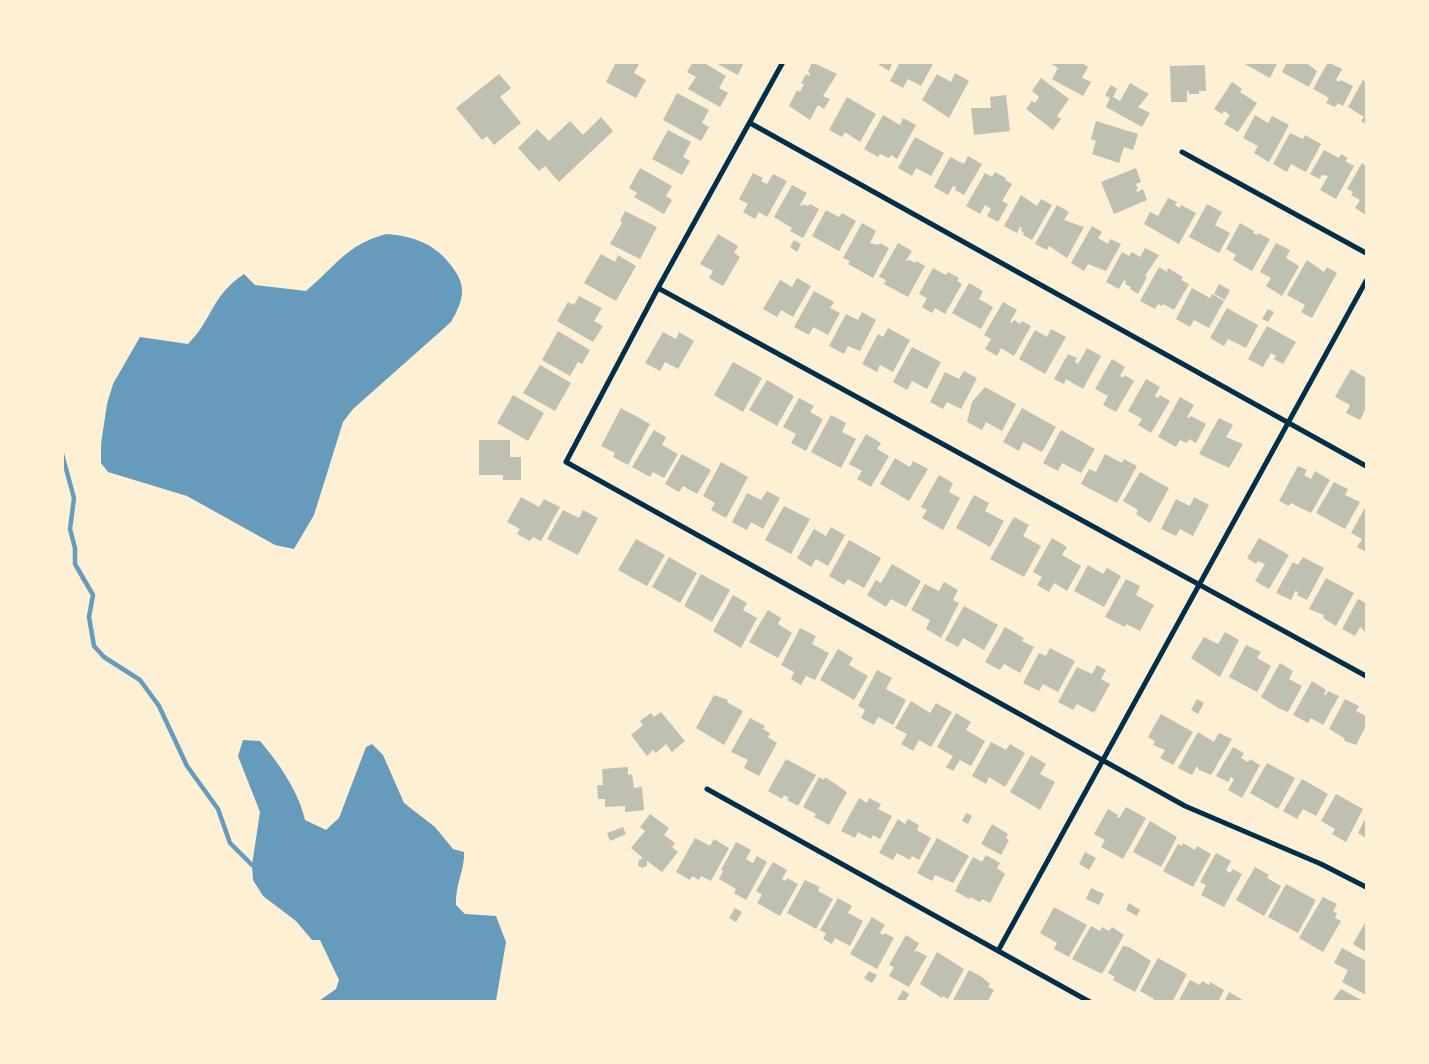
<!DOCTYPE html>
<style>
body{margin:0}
#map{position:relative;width:1429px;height:1064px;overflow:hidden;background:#fdf0d5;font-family:Quicksand,sans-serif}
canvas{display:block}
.frame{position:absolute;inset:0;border:64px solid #fdf0d5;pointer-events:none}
</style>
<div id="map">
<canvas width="1429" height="1064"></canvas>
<div class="frame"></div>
</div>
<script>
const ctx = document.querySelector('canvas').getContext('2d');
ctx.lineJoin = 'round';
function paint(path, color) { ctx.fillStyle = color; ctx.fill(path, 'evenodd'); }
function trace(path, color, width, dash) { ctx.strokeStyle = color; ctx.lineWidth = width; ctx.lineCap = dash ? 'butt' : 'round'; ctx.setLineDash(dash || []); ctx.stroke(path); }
paint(new Path2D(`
 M 386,234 C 414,236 436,244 453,268 C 458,275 463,284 462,293 C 461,304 456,313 451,322 L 353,409 L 343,422 L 314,515 L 294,549 L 275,545 L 187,496 L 108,472 L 101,463 L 101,444 L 107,404 L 113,384 L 140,337 L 188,344 C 213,319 211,296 244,274 L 255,285 L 306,291 C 336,266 346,245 386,234 Z
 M 243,740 L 260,741 C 278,762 299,792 305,820 L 326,830 L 339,818 L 366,747 L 372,744 L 383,755 L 404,803 L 435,827 L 453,849 L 464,852 C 465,870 455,884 456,905 L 465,914 L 496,916 L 506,942 L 496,1001 L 319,1001 L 336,989 L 339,980 L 320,940 L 312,940 L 296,921 L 263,896 L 253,880 L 252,865 L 260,812 L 238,756 Z`), '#669bbc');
trace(new Path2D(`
 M 62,454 L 74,498 L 70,529 L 75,548 L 75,564 L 93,595 L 89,617 L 94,646 L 104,657 L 140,680 L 159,706 L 187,766 L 218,809 L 230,843 L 252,865 L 256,866`), '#669bbc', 4.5);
paint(new Path2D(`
 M 616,62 L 640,62 L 634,73 L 646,80 L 636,98 L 606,82 Z
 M 693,62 L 703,62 L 726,76 L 719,88 L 728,93 L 720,107 L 688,89 L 696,77 L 687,72 Z
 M 714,62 L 744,62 L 738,75 Z
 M 812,62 L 837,74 L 823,96 L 830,99 L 824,109 L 818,105 L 810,120 L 789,106 L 797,90 L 800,92 L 804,84 L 801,83 L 806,74 L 809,76 L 810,73 L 808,72 Z
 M 875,62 L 893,62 L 889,71 Z
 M 900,62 L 934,62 L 921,86 L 908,79 L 903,88 L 890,81 Z
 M 1048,62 L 1080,62 L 1088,67 L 1082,78 L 1091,82 L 1083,96 L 1052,79 L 1058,68 Z
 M 1241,62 L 1278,62 L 1270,78 Z
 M 1287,62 L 1305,62 L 1317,71 L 1309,87 L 1282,72 Z
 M 1328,62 L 1342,69 L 1336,80 L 1339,82 L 1341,80 L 1353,86 L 1343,106 L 1338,103 L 1335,107 L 1326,103 L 1329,98 L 1313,89 Z
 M 1205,65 L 1206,91 L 1199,91 L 1199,94 L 1189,94 L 1189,91 L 1187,91 L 1187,102 L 1171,102 L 1170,66 Z
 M 955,73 L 969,81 L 949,118 L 922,100 L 937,74 L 951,82 Z
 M 499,74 L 511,88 L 500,97 L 521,123 L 494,145 L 487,136 L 482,140 L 456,108 Z
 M 1041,78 L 1069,99 L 1057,116 L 1061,119 L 1053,130 L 1026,109 L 1032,101 L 1035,103 L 1039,97 L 1032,91 Z
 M 1363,80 L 1366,82 L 1366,124 L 1361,121 L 1364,117 L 1348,107 Z
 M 1232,82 L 1242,89 L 1240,92 L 1257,103 L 1238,132 L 1224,124 L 1230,115 L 1224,111 L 1222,114 L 1214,109 Z
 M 1130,83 L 1149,94 L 1138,107 L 1150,113 L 1142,127 L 1106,107 L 1110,98 L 1105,95 L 1111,85 L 1117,89 L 1113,97 L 1120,101 Z
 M 677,93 L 709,110 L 702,123 L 709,127 L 701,141 L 663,120 Z
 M 1006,95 L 1010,131 L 974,135 L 971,108 L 991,108 L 990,97 Z
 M 847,97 L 876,114 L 860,142 L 845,132 L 842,137 L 829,130 Z
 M 883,115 L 900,125 L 903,118 L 916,125 L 897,159 L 891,155 L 889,158 L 880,154 L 878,157 L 864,149 Z
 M 1255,115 L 1268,123 L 1272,116 L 1289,125 L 1269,162 L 1254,153 L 1258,146 L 1243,138 Z
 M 601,117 L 613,131 L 559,182 L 545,166 L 539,171 L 518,148 L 537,129 L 549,141 L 570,121 L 583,135 Z
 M 1096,121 L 1138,134 L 1133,150 L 1124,147 L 1119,163 L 1092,154 L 1096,141 L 1091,139 Z
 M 668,130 L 691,142 L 683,157 L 690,161 L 682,175 L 652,159 Z
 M 1290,133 L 1303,139 L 1305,135 L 1321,144 L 1306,172 L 1291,164 L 1287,172 L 1273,164 Z
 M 915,137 L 944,153 L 931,176 L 916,168 L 912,176 L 898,168 Z
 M 1324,150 L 1339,158 L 1341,154 L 1348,158 L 1345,161 L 1354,166 L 1336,199 L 1320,190 L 1328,176 L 1322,175 L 1319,179 L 1310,174 Z
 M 968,156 L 982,164 L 964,195 L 955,190 L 956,187 L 953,186 L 948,195 L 934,187 L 950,157 L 964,164 Z
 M 1362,163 L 1366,166 L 1366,215 L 1355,208 L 1360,200 L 1351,195 L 1353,192 L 1347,189 Z
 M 640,168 L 672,186 L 666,196 L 672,200 L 664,214 L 634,197 L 637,193 L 629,188 Z
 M 1136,168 L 1141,182 L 1136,184 L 1138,189 L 1136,190 L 1137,192 L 1143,189 L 1147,200 L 1114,214 L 1101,182 Z
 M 995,172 L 1006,178 L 1005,180 L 1012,184 L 1002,201 L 1008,204 L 998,222 L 987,216 L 991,209 L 985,205 L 980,214 L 966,206 L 985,173 L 992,177 Z
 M 753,173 L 763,178 L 761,181 L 767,184 L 773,174 L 787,181 L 767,217 L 759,212 L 755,219 L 743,212 L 748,204 L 739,199 Z
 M 792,185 L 807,193 L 800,205 L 802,206 L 803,204 L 808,206 L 810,204 L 819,209 L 803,238 L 790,231 L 792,228 L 774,217 Z
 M 1021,195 L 1037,206 L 1041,199 L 1052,205 L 1032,240 L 1023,235 L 1024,233 L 1021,231 L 1022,228 L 1020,227 L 1017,233 L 1004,226 Z
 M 1168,198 L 1177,202 L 1175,205 L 1180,208 L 1181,205 L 1196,213 L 1179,244 L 1144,224 L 1150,212 L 1158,216 Z
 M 1207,204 L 1222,212 L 1215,225 L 1230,233 L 1219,253 L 1189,237 Z
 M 1057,205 L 1069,212 L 1064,220 L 1084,227 L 1067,258 L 1049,246 L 1047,250 L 1035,244 Z
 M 826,210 L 839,217 L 842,213 L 856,221 L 839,251 L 812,236 Z
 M 625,211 L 657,227 L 640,259 L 610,244 L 622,223 L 620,221 Z
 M 862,223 L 876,231 L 870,243 L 879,245 L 880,243 L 889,248 L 873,278 L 848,264 L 850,261 L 843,258 Z
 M 1240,223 L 1254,231 L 1253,233 L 1257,235 L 1258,233 L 1270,239 L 1252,271 L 1233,260 L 1236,255 L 1226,249 Z
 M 1092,226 L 1102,232 L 1098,238 L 1108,244 L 1110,239 L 1121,244 L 1106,271 L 1088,264 L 1084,271 L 1071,263 Z
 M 718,234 L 738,246 L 734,253 L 740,257 L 723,286 L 709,278 L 713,271 L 700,264 Z
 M 794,240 L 801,244 L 797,252 L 790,247 Z
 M 898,243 L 912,251 L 906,261 L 910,260 L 915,263 L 916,261 L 925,266 L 908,297 L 884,284 L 886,280 L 879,277 Z
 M 1276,243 L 1290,250 L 1286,258 L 1299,266 L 1282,296 L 1266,286 L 1271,278 L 1260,272 Z
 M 1145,248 L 1159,255 L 1145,276 L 1147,277 L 1138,294 L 1130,289 L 1131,287 L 1125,284 L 1126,281 L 1124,280 L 1119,289 L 1106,282 L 1122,252 L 1129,256 L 1132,252 L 1140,257 Z
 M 601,254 L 615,262 L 618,255 L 636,266 L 616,301 L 584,283 Z
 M 1307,260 L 1324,272 L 1327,267 L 1337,273 L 1312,318 L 1301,312 L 1305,305 L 1287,295 Z
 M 1159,267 L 1167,272 L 1168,268 L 1183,277 L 1181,280 L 1189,284 L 1174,310 L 1163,304 L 1162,306 L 1158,304 L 1155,309 L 1140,301 Z
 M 933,268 L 946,275 L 948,272 L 959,278 L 957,281 L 962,284 L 945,314 L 935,308 L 932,313 L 922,307 L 927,298 L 919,294 Z
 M 797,278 L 811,286 L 793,317 L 781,310 L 777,317 L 763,309 L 780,280 L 792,287 Z
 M 969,283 L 983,291 L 979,299 L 993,307 L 981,329 L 952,313 Z
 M 1219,284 L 1230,290 L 1225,300 L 1214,294 Z
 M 1192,288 L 1210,298 L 1212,294 L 1224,301 L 1209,328 L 1194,320 L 1190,327 L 1176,319 Z
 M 814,291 L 834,302 L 830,308 L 840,313 L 828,335 L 813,327 L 809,335 L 794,327 Z
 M 579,296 L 602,308 L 594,321 L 603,326 L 593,342 L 557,321 L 568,302 L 574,305 Z
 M 1003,302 L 1017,310 L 1010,322 L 1012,323 L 1014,320 L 1020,324 L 1022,321 L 1031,326 L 1014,356 L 1001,348 L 997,356 L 985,349 L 991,339 L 984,335 Z
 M 1227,308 L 1258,325 L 1246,348 L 1228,339 L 1224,346 L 1210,338 Z
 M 1268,309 L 1274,312 L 1268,322 L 1262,319 Z
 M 862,312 L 876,320 L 860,351 L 848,346 L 844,354 L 829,346 L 846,314 L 858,320 Z
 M 1267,326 L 1296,342 L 1283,364 L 1274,359 L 1276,356 L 1271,353 L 1263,367 L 1248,359 Z
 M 888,328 L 910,340 L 893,372 L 880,365 L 877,372 L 862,364 L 878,334 L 883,337 Z
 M 1051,329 L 1066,337 L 1045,374 L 1019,359 L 1035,330 L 1047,337 Z
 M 558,331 L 590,350 L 582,364 L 578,362 L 570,376 L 542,360 Z
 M 663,332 L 676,339 L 679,332 L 694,341 L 678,369 L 665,362 L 660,371 L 645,363 Z
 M 912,347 L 941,362 L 927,389 L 912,381 L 907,390 L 893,382 Z
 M 1087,348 L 1101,356 L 1083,389 L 1066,379 L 1064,384 L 1054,379 L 1068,354 L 1077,358 L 1075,362 L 1078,364 Z
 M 1112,359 L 1125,367 L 1120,376 L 1123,378 L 1125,375 L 1134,381 L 1116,412 L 1103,405 L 1108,396 L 1095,389 Z
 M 733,362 L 762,378 L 743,412 L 714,395 Z
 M 540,365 L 571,383 L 555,411 L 523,393 Z
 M 1351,369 L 1366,378 L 1366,408 L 1360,420 L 1346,413 L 1350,405 L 1335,397 Z
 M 964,371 L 977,378 L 961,409 L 947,402 L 943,409 L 930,402 L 945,372 L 959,379 Z
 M 1146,379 L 1160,387 L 1155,396 L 1158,398 L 1160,395 L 1170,401 L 1151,433 L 1138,425 L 1142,419 L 1128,411 Z
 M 767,380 L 794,396 L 777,426 L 749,410 Z
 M 985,387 L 1016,404 L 1002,431 L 986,422 L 982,430 L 967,422 L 972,402 Z
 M 513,395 L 544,413 L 528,441 L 497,423 Z
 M 1180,397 L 1194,405 L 1187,417 L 1190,418 L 1191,416 L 1206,424 L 1196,443 L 1189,439 L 1187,443 L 1180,440 L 1176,447 L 1158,437 Z
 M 799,398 L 814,406 L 810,412 L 823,419 L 806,451 L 791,443 L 796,434 L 783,427 Z
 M 621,408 L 650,424 L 628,465 L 613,457 L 615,453 L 601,446 Z
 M 1022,408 L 1056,427 L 1042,452 L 1023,442 L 1019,451 L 1003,442 Z
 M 831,415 L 846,423 L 842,432 L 856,439 L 841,468 L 811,452 Z
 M 1219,418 L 1233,425 L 1226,437 L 1243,444 L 1229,468 L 1199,454 Z
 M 654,430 L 666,437 L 662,445 L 678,454 L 664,478 L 653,472 L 650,477 L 632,467 Z
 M 1061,430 L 1095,449 L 1081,473 L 1062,463 L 1058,471 L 1043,463 Z
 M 866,434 L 881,443 L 877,449 L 889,456 L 871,487 L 857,479 L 862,471 L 849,464 Z
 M 479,440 L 510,440 L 510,457 L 521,457 L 521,480 L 503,480 L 503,475 L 479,475 Z
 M 682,454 L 711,470 L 697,494 L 683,486 L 679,492 L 665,484 Z
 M 1105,454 L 1122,463 L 1124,459 L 1137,466 L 1117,503 L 1081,484 L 1089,469 L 1096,472 Z
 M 895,458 L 910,467 L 913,461 L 928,469 L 909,501 L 880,484 Z
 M 721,462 L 748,477 L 726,518 L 711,510 L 715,503 L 703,496 Z
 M 1298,466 L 1307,470 L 1304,475 L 1311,479 L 1315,471 L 1330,480 L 1311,513 L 1291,503 L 1289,506 L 1279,501 Z
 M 1140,472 L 1169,488 L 1150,523 L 1136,514 L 1138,510 L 1123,501 Z
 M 939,475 L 953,483 L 949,492 L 960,498 L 943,530 L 922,518 L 927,510 L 921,507 Z
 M 1334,482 L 1348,489 L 1345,495 L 1360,502 L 1345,529 L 1316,513 Z
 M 767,491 L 780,498 L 763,529 L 751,522 L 747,530 L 732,522 L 747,493 L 761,500 Z
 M 974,495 L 989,503 L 985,511 L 1004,521 L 990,547 L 956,528 Z
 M 521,497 L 539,507 L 544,499 L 560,507 L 541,541 L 533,537 L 530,541 L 517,534 L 520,529 L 507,522 Z
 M 1194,497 L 1209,505 L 1193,536 L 1180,529 L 1176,536 L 1161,529 L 1176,499 L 1190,506 Z
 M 784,506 L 810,519 L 791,554 L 765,540 Z
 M 1366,506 L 1366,552 L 1357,547 L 1362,539 L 1351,533 Z
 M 563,510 L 579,518 L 583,510 L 598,518 L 578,555 L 547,539 Z
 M 1014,517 L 1029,525 L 1023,536 L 1041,546 L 1024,577 L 990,559 Z
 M 831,527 L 845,535 L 828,566 L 816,559 L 811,567 L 797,558 L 814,529 L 826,536 Z
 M 1052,538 L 1067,547 L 1062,555 L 1081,566 L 1067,591 L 1054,583 L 1049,592 L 1037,585 L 1042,577 L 1033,572 Z
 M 1259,538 L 1289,555 L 1269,589 L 1255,581 L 1265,564 L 1258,561 L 1256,564 L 1247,558 Z
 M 636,539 L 665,555 L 647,586 L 618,570 Z
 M 849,540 L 881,558 L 864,588 L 848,579 L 844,585 L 829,576 Z
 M 669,557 L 697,573 L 680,603 L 652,587 Z
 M 1303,557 L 1324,568 L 1307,600 L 1297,595 L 1298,592 L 1295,591 L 1291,600 L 1276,593 L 1293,562 L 1298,565 Z
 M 892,564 L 921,581 L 906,607 L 891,599 L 886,607 L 867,595 L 876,580 L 881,583 Z
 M 1088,565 L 1103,574 L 1107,568 L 1121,576 L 1104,607 L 1074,591 Z
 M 701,574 L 730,590 L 712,622 L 684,606 Z
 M 1326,578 L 1354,593 L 1336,626 L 1323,618 L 1324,615 L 1309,609 Z
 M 1126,579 L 1140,586 L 1136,595 L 1154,605 L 1140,631 L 1126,624 L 1125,627 L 1105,617 Z
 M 944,582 L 958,590 L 953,600 L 959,603 L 941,638 L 926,629 L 930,620 L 911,610 L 925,584 L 939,591 Z
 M 733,595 L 747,603 L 743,610 L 757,618 L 741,648 L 713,631 Z
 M 1358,599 L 1366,603 L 1366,633 L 1360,627 L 1355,636 L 1342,629 Z
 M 964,606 L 998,625 L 984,650 L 963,638 L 958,647 L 945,640 Z
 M 768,610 L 781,618 L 778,624 L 792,633 L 778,658 L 749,642 Z
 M 1005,627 L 1024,638 L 1022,641 L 1034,647 L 1020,673 L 1004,664 L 1000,670 L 985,662 Z
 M 800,628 L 816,636 L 812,644 L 829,653 L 815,680 L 806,676 L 801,685 L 791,679 L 794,672 L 781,665 Z
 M 1225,632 L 1239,640 L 1220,677 L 1191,658 L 1204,637 L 1218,644 Z
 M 1246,645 L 1261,652 L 1257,658 L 1271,666 L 1257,692 L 1229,677 Z
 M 1050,648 L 1075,661 L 1058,692 L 1043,684 L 1039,691 L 1023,683 L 1039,653 L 1046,656 Z
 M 838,649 L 853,658 L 849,665 L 868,676 L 854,700 L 820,680 Z
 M 1280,663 L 1293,671 L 1289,679 L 1302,686 L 1288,712 L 1278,708 L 1261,697 Z
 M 1097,665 L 1106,670 L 1101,679 L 1110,684 L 1094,713 L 1077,704 L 1073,710 L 1058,702 L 1077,667 L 1092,674 Z
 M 877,670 L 892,678 L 886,689 L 906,700 L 893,725 L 878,717 L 874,725 L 861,718 L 865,710 L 858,706 Z
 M 1312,681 L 1326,690 L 1324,694 L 1326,695 L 1328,691 L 1339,696 L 1323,725 L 1311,718 L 1308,723 L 1293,715 Z
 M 714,695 L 728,700 L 727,702 L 743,711 L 724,745 L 696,728 Z
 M 1197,699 L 1204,703 L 1198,714 L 1191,710 Z
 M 1345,699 L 1359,706 L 1356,711 L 1366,716 L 1366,726 L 1356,745 L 1345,741 L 1344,738 L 1329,729 Z
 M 911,701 L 930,713 L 936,703 L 952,712 L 931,747 L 919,740 L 913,751 L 901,744 L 907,734 L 895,728 Z
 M 661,712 L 685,741 L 672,752 L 666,744 L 656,753 L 653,750 L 647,756 L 631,735 L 643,725 L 640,721 L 651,713 L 654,717 Z
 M 956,713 L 971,722 L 966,730 L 985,741 L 971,766 L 960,760 L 953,771 L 946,767 L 953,756 L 937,747 Z
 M 1161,714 L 1193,732 L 1173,765 L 1160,758 L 1165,750 L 1153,745 L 1155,741 L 1148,737 Z
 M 750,718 L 765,726 L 763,729 L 770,733 L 768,737 L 777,743 L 759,776 L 744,768 L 748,760 L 731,752 Z
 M 1198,732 L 1214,742 L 1219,733 L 1232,739 L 1211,775 L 1199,770 L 1197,766 L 1192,775 L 1178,768 Z
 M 991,742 L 1006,750 L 1010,744 L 1025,753 L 1005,787 L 989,777 L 986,784 L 972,776 Z
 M 1233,747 L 1244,753 L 1241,758 L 1248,762 L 1250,759 L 1260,765 L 1242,798 L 1228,790 L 1234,779 L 1231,777 L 1228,782 L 1216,776 Z
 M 1031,755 L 1046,764 L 1040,774 L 1055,782 L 1040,810 L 1010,792 Z
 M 786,759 L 816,775 L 798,806 L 787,800 L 789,798 L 784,795 L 782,799 L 768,791 Z
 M 1267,763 L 1295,778 L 1278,809 L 1250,793 Z
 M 628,767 L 628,775 L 632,774 L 634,788 L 642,787 L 644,810 L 625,812 L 625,806 L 605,807 L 605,799 L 598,799 L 597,785 L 603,785 L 602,769 Z
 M 819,777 L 824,780 L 825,777 L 847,792 L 829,825 L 814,817 L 816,814 L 803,807 Z
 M 1302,779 L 1328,794 L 1316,816 L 1303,809 L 1297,819 L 1283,811 Z
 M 1336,794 L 1363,809 L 1346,842 L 1332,834 L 1335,829 L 1321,821 Z
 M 859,798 L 867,803 L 869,798 L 881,804 L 878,809 L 892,816 L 880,839 L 873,835 L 871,839 L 858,832 L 855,838 L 841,831 Z
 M 1126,807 L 1146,818 L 1123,859 L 1101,847 L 1105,840 L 1094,834 L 1108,809 L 1118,815 L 1117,817 L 1119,818 Z
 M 966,813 L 972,816 L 968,824 L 962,821 Z
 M 650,814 L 669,828 L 664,835 L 675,843 L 672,847 L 678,852 L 662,872 L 647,861 L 647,866 L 642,868 L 638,865 L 639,860 L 643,858 L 631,848 L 645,831 L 640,827 Z
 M 1366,817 L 1366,838 L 1358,833 Z
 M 898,819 L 905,824 L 908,819 L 919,825 L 917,830 L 931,838 L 919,860 L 912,856 L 910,860 L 897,853 L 893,860 L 879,853 Z
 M 1150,821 L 1177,837 L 1161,867 L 1133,852 Z
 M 992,824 L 1008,834 L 1006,838 L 1009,840 L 1001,855 L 981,844 Z
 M 623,827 L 626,834 L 610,841 L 607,833 Z
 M 695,838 L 710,846 L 714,839 L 729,848 L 711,881 L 701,876 L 699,880 L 692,876 L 690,880 L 676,872 Z
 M 937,838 L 969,856 L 953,883 L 935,875 L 932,881 L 917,873 Z
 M 736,842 L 751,850 L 746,859 L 753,863 L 757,856 L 767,862 L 746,900 L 734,893 L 736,889 L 719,879 L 723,871 L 721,870 Z
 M 1183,843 L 1195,850 L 1197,846 L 1211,854 L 1193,887 L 1163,871 L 1178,844 L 1182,846 Z
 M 1085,852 L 1096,858 L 1089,870 L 1079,864 Z
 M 1216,853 L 1231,861 L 1226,870 L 1230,873 L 1233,869 L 1242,874 L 1224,907 L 1201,895 L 1206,885 L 1200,882 Z
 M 986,855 L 1000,863 L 997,868 L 1005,874 L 990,903 L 982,899 L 980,902 L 970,897 L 969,899 L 955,891 L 973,857 L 982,862 Z
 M 773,862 L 787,870 L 782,879 L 786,881 L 787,878 L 798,884 L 780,916 L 757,903 L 762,895 L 756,891 Z
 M 1255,867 L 1269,875 L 1267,878 L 1281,886 L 1264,916 L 1236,900 Z
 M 805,880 L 820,887 L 818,891 L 833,899 L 816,929 L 787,913 Z
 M 1286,884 L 1316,900 L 1298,933 L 1268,917 Z
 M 1091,888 L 1104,894 L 1099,905 L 1086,899 Z
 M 1323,897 L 1337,904 L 1333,911 L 1337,913 L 1335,918 L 1341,921 L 1323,952 L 1299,938 Z
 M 838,898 L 852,906 L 848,913 L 863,921 L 850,946 L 835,938 L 832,944 L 823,939 L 826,933 L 820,930 Z
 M 1129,903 L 1140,910 L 1137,916 L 1126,910 Z
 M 1054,907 L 1087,925 L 1069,957 L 1054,949 L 1057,943 L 1040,933 Z
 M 735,908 L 742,912 L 736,922 L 729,918 Z
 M 872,917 L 885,925 L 880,933 L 883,935 L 885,933 L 894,938 L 877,969 L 850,954 Z
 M 1366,921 L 1366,952 L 1353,944 Z
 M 1091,926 L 1100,931 L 1102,927 L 1109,931 L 1112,927 L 1124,935 L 1102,974 L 1072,959 Z
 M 906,935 L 919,943 L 914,952 L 917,951 L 927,956 L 909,987 L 889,976 L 894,967 L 889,965 Z
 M 1123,946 L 1129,947 L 1151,961 L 1135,992 L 1113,980 L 1115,977 L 1108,973 Z
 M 1342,948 L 1366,961 L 1366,995 L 1342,982 L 1348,970 L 1334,963 Z
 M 937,952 L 964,969 L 948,999 L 943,996 L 942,998 L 920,984 Z
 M 1158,958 L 1187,974 L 1172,1002 L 1152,1002 L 1154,999 L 1140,991 Z
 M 969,970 L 982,977 L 990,984 L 988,987 L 994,990 L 987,1002 L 952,1002 Z
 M 869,971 L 877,975 L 872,983 L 864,978 Z
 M 1190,980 L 1200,985 L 1202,981 L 1209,985 L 1210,982 L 1224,990 L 1218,1002 L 1178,1002 Z
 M 1341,989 L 1365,1002 L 1332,1001 Z
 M 903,990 L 909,994 L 905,1002 L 900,1002 L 897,1000 Z
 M 1229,992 L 1246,1002 L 1224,1002 Z`), '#bec0b2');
trace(new Path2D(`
 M 783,62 L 658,288 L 566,462 L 1185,806 L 1321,864 L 1366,887
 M 750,123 L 1366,466
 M 1182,152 L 1366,253
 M 658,288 L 1366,676
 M 707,789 L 1090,1002
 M 998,951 L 1366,281`), '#003049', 5);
</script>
